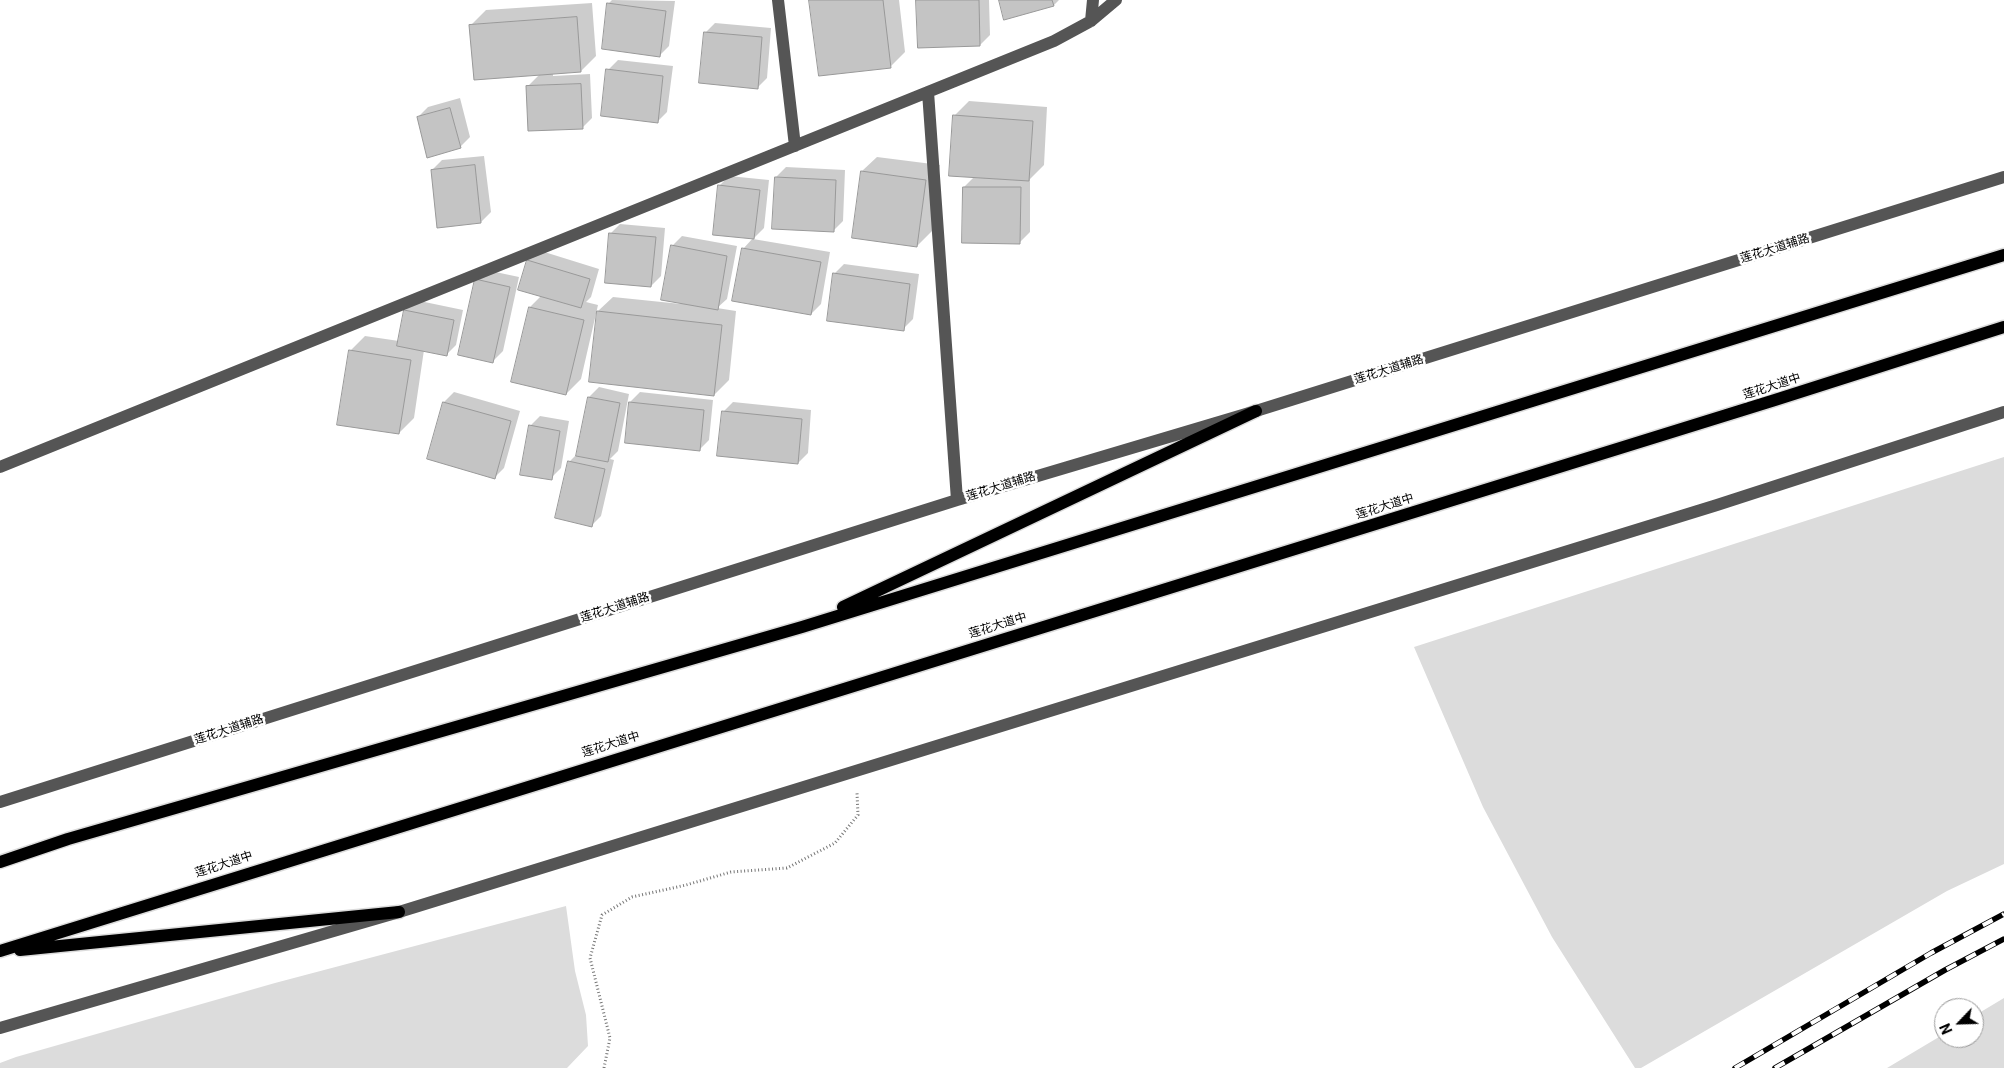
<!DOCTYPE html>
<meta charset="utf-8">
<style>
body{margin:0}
#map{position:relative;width:2004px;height:1068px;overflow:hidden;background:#fff;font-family:Roboto,sans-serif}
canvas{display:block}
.north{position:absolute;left:1934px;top:998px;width:50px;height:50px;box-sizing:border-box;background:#fff;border:1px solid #999;border-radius:50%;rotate:246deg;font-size:14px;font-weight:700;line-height:20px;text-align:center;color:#000}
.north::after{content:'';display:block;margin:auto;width:18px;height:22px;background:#000;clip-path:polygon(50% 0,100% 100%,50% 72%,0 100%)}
</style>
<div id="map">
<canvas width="2004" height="1068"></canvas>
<div class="north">N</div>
</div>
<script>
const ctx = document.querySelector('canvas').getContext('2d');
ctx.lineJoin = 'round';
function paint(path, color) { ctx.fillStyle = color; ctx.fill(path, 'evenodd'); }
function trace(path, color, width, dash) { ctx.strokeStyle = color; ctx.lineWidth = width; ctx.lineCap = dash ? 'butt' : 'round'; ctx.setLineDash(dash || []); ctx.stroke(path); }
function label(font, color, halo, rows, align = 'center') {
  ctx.font = font + ' Roboto,"Noto Sans SC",sans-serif'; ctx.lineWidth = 5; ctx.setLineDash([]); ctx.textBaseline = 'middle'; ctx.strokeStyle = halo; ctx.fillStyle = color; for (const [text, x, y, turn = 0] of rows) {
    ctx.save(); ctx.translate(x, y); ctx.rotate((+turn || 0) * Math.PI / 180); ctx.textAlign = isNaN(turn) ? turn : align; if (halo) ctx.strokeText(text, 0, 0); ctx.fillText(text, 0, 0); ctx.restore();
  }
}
paint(new Path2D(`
 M 2004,457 L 2004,864 L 1947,891 L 1641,1068 L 1635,1068 L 1552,937 L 1483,807 L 1414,647 Z
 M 566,906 L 575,971 L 586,1015 L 588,1046 L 567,1068 L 0,1068 L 0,1063 L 16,1057 L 275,983 Z
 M 2004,998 L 2004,1068 L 1887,1068 L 1944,1034 L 1944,1038 L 1974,1038 L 1974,1016 Z`), '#dcdcdc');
paint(new Path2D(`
 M 612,0 L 675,1 L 669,46 L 659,56 L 603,48 L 609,3 Z
 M 810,0 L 899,0 L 905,52 L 891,66 Z
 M 918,0 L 989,0 L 990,35 L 980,45 Z
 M 1000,0 L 1059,0 L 1054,5 Z
 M 592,3 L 596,56 L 581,71 L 553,73 L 553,76 L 590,74 L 592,118 L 582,128 L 528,86 L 540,74 L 471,25 L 486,10 Z
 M 715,23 L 771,28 L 767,78 L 757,88 L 705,33 Z
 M 618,60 L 673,66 L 667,112 L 657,122 L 608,70 Z
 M 460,98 L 470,137 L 460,147 L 418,117 L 428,107 Z
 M 969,101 L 1047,107 L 1044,165 L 1030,179 L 1030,232 L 1020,242 L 964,187 L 975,176 L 954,116 Z
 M 484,156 L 491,212 L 481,222 L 432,170 L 442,160 Z
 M 877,157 L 940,165 L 932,231 L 917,246 L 862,171 Z
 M 786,167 L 845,170 L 843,221 L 833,231 L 776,177 Z
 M 729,176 L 769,180 L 764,228 L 753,239 L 830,252 L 821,304 L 811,314 L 743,249 L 753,238 L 719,186 Z
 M 620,224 L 665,228 L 661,276 L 651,286 L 610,234 Z
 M 682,236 L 737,246 L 727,299 L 717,308 L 736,311 L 729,380 L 714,395 L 598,311 L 613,297 L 681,304 L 672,246 Z
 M 538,250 L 599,269 L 591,297 L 586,302 L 598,305 L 581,379 L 566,394 L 530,307 L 542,295 L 519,289 L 528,260 Z
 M 844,264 L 919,274 L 913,319 L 903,329 L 834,274 Z
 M 486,270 L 519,277 L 503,351 L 493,361 L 476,280 Z
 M 415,300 L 463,310 L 456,345 L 446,355 L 424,350 L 414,418 L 399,433 L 350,351 L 365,336 L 399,341 L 405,310 Z
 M 599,387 L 629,394 L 618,451 L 610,459 L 614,460 L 601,516 L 591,526 L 569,462 L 578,453 L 589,397 Z
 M 454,392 L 520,411 L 504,468 L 494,478 L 429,458 L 444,402 Z
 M 640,392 L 713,400 L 709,440 L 699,450 L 630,402 Z
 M 733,402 L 811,410 L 808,453 L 798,463 L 723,412 Z
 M 540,416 L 569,421 L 561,468 L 551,478 L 530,426 Z`), '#0003');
const building = new Path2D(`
 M 809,0 L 883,0 L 891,68 L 819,76 Z
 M 916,0 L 979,0 L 980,46 L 918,48 Z
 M 999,0 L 1052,0 L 1054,6 L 1004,20 Z
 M 607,3 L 666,11 L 660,57 L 602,49 Z
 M 577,17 L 581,72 L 474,80 L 469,25 Z
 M 704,32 L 762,37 L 758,89 L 699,83 Z
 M 606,69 L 663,76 L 658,123 L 601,116 Z
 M 581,84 L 583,129 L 528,131 L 526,86 Z
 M 450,108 L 461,148 L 427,158 L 417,117 Z
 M 953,115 L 1033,121 L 1029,181 L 949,176 Z
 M 475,165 L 481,223 L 437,228 L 431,170 Z
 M 861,171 L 926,180 L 917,247 L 852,238 Z
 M 775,177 L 836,180 L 834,232 L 772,229 Z
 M 718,185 L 760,190 L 754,239 L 713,235 Z
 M 963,187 L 1021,187 L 1020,244 L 962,243 Z
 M 609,233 L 656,237 L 651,287 L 605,283 Z
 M 671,245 L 727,256 L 718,310 L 661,300 Z
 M 742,248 L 821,262 L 811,315 L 732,301 Z
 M 527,260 L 590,279 L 581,308 L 518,290 Z
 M 833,273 L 910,284 L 904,331 L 827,321 Z
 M 475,279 L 510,287 L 493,363 L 458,355 Z
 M 529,307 L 584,320 L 566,395 L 511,382 Z
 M 404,310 L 454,320 L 447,356 L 397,346 Z
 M 597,311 L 722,325 L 714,396 L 589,382 Z
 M 349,350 L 411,360 L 399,434 L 337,425 Z
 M 588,397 L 620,403 L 608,462 L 576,456 Z
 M 443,402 L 511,421 L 495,479 L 427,459 Z
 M 629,402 L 704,410 L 700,451 L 625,443 Z
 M 722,411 L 802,419 L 798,464 L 717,456 Z
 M 529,425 L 560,431 L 552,480 L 520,475 Z
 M 568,461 L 605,469 L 592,527 L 555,518 Z`);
paint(building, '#c4c4c4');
trace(building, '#999', 1);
const major = new Path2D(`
 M 843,607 L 1256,411
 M 0,862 L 68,839 L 802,627 L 2004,255
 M 20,950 L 399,912
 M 0,951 C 667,739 1338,541 2004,327`);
trace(major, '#dbdbdb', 15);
trace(new Path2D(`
 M 604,1068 L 610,1038 L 590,958 L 602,915 L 632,897 L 686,885 L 731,872 L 787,868 L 835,843 L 858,815 L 857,793`), '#777', 3, [1, 2.5]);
trace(new Path2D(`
 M 778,0 L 795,146
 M 1091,21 L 1093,0
 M 928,92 L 957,500
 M 0,467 L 1054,41 L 1091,21 L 1116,0
 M 0,802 L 957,500 L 1256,411 L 2004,177
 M 0,1028 L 399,912 L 1717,505 L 2004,412`), '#555', 12);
trace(major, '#000', 12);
const rail = new Path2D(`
 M 1735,1068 L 1931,953 L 2004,914
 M 1775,1068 L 1945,970 L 2004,939`);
trace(rail, '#000', 5.5);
trace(rail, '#fff', 4, [11]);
label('12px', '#000', '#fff', [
 ["莲花大道辅路",1775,249,-17],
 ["莲花大道辅路",1389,370,-17],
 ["莲花大道中",1772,387,-18],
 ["莲花大道辅路",1001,487,-17],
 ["莲花大道中",1385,507,-17],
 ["莲花大道辅路",615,608,-18],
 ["莲花大道中",998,626,-17],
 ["莲花大道辅路",229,730,-18],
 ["莲花大道中",611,745,-17],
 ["莲花大道中",224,865,-18]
]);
</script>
